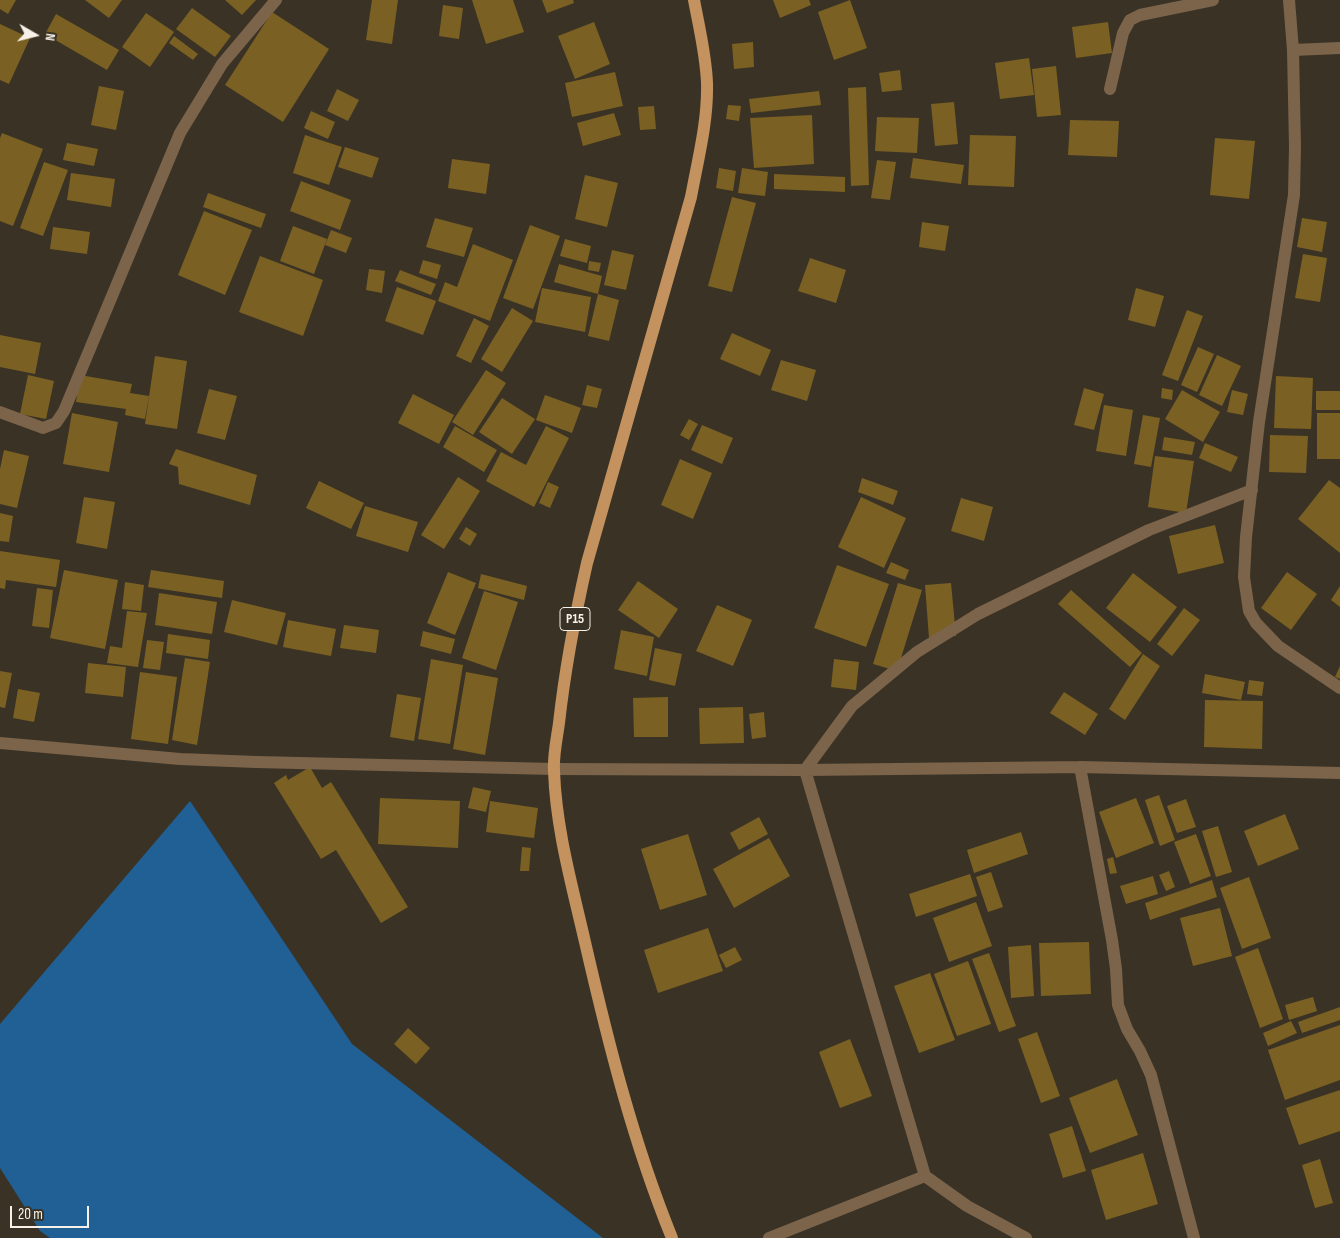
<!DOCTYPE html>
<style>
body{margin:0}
#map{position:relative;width:1340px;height:1238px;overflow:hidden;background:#3a3325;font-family:"Sofia Sans Condensed",sans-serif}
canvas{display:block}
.north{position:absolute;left:10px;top:10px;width:50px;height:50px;-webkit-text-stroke:4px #3a3325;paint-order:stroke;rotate:98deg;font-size:14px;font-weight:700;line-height:20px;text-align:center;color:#f7f2e9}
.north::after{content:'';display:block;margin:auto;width:18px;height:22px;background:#f7f2e9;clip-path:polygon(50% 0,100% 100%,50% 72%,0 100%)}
.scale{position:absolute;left:10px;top:1206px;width:79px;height:22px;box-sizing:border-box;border:2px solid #f7f2e9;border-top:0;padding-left:6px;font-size:15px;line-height:18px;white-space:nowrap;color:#f7f2e9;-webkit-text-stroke:4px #3a3325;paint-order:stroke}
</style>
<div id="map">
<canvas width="1340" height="1238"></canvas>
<div class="north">N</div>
<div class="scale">20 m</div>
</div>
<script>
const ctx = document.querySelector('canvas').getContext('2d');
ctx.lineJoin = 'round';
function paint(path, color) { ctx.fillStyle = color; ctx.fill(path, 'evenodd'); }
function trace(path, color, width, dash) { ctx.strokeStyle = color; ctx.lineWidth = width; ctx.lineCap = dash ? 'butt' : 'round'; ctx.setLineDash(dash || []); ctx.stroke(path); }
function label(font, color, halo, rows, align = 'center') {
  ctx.font = font + ' "Sofia Sans Condensed",sans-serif'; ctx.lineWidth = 4.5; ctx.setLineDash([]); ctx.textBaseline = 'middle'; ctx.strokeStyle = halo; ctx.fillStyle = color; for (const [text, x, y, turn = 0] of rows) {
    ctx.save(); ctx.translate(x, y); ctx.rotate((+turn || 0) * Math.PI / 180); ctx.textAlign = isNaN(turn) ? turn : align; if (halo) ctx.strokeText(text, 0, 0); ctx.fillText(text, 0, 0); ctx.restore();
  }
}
paint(new Path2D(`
 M 190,801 L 352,1044 L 603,1238 L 50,1238 L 40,1231 L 0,1168 L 0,1024 Z`), '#216095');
paint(new Path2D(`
 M 0,0 L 16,0 L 8,14 L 0,9 Z
 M 85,0 L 122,0 L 109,18 Z
 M 225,0 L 256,0 L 242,15 Z
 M 372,0 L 398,0 L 392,44 L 366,40 Z
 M 472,0 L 513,0 L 524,32 L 486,44 Z
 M 542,0 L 573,0 L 574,3 L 547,13 Z
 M 773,0 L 809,0 L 811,5 L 780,18 Z
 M 850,0 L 867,48 L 834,60 L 818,12 Z
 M 443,5 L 463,8 L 459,39 L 439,36 Z
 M 192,8 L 231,36 L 215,57 L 176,29 Z
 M 272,12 L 329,49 L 283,122 L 225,85 Z
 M 146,13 L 174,32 L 150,67 L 122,47 Z
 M 56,14 L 119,50 L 107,70 L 45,34 Z
 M 594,22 L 610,64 L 575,79 L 558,36 Z
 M 1108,22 L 1112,53 L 1076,58 L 1072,27 Z
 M 0,24 L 30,38 L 9,84 L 0,80 Z
 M 174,36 L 198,54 L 193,60 L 169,43 Z
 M 753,42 L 754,67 L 734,69 L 732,44 Z
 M 1029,58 L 1034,95 L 1000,99 L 995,63 Z
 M 1056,66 L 1061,115 L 1037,117 L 1032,69 Z
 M 900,70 L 902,90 L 882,92 L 879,73 Z
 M 615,72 L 623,106 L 572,117 L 565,83 Z
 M 99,86 L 124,91 L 116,130 L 91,125 Z
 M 866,87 L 869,185 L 851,186 L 848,88 Z
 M 337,89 L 359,100 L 348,121 L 327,111 Z
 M 819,91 L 821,105 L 751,113 L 749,99 Z
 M 954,102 L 958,144 L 935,146 L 931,104 Z
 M 728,105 L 741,106 L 739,121 L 726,119 Z
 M 654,106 L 656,129 L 640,130 L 638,107 Z
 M 311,111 L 335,122 L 328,139 L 304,128 Z
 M 614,113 L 621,135 L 583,146 L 577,123 Z
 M 812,115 L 814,164 L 754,168 L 750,118 Z
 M 877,117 L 919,118 L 917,153 L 875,151 Z
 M 1070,120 L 1119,121 L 1117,157 L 1068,155 Z
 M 2,133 L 43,149 L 13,226 L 0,221 L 0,138 Z
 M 305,135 L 342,147 L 329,185 L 293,173 Z
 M 970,135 L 1016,136 L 1014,187 L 968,185 Z
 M 1215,138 L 1255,141 L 1249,199 L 1210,195 Z
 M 67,143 L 98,149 L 94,166 L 63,160 Z
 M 345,147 L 379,158 L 372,178 L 338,167 Z
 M 913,158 L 964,165 L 961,184 L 910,178 Z
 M 452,159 L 490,164 L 486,194 L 448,188 Z
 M 877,160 L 896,162 L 890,200 L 871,198 Z
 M 44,162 L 68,170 L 43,236 L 20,228 Z
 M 719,168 L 736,171 L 733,191 L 716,188 Z
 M 742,168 L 768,172 L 765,196 L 738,193 Z
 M 71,173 L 115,179 L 111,207 L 67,200 Z
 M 774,174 L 845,177 L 845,192 L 774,189 Z
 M 585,175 L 618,183 L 607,227 L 575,219 Z
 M 301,181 L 351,200 L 340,230 L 290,211 Z
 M 208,193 L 266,214 L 261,228 L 203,207 Z
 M 732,197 L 756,203 L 732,292 L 708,286 Z
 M 204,211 L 252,230 L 225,295 L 178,275 Z
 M 435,218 L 473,228 L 464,257 L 426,247 Z
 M 1302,218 L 1327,222 L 1322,252 L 1297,247 Z
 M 922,222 L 949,226 L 945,251 L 919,247 Z
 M 530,225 L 560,236 L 533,309 L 503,298 Z
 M 293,226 L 327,239 L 314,274 L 280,261 Z
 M 53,227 L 90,232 L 87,254 L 50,249 Z
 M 331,230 L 352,238 L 346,253 L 325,245 Z
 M 565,239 L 591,246 L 587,263 L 560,256 Z
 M 473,244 L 513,260 L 490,321 L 438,301 L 445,282 L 457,287 Z
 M 612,250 L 634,255 L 626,290 L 604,285 Z
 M 1303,254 L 1327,258 L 1320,302 L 1295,298 Z
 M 260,256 L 323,280 L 303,336 L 239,312 Z
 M 810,258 L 846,270 L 836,303 L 798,291 Z
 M 423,260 L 441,265 L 437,279 L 419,273 Z
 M 589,261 L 601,263 L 599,272 L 588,270 Z
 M 559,264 L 602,276 L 598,294 L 554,282 Z
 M 369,269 L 385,271 L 382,293 L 366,290 Z
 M 400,270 L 436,284 L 431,295 L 395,281 Z
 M 397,287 L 436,301 L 423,335 L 385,321 Z
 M 542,288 L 591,297 L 585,332 L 535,322 Z
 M 1136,288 L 1164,296 L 1155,327 L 1128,320 Z
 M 598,294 L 619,300 L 609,341 L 588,336 Z
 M 512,308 L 533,321 L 502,372 L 481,359 Z
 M 1187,310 L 1203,316 L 1178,381 L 1162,375 Z
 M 474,318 L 489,326 L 471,363 L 456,356 Z
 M 732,333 L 771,350 L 760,376 L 720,359 Z
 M 0,335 L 41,343 L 35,374 L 0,367 Z
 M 1198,347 L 1214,354 L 1197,392 L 1181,385 Z
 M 1217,355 L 1241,366 L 1222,406 L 1199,395 Z
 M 155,356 L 187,361 L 177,429 L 145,424 Z
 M 781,360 L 816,370 L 807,401 L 771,390 Z
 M 486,370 L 506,383 L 473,435 L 452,422 Z
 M 28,375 L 54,381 L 46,419 L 20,414 Z
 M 80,375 L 132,384 L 130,393 L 149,396 L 145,419 L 125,415 L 126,409 L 76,402 Z
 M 1276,376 L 1313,378 L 1311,429 L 1274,428 Z
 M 587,385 L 602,389 L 597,408 L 582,405 Z
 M 1084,388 L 1104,394 L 1094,430 L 1074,425 Z
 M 1162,388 L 1173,390 L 1172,400 L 1161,398 Z
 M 209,389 L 237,396 L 225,440 L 197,433 Z
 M 1182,390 L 1220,412 L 1203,442 L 1165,419 Z
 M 1232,390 L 1248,394 L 1243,415 L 1227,412 Z
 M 1316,391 L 1340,391 L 1340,410 L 1316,410 Z
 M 413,394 L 454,415 L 439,444 L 398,423 Z
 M 545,395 L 581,408 L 572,433 L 536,420 Z
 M 502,398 L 535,419 L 512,454 L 479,432 Z
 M 1104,405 L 1133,410 L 1126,456 L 1096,451 Z
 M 72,413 L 118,422 L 109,472 L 63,464 Z
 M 1317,413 L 1340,413 L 1340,459 L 1317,459 Z
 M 1143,415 L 1160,418 L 1151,467 L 1134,464 Z
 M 689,419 L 698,424 L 689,440 L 680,435 Z
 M 702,425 L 733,438 L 722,464 L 691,450 Z
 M 455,426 L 497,450 L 484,472 L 443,447 Z
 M 546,426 L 569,438 L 534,507 L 486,481 L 501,452 L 526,465 Z
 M 1270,435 L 1308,436 L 1306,473 L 1269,472 Z
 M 1164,437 L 1195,442 L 1192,455 L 1162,450 Z
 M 1205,443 L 1238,457 L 1231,472 L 1199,458 Z
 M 176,449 L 257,475 L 250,505 L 179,484 L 178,467 L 169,464 Z
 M 4,450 L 29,456 L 17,508 L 0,504 L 0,469 Z
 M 1155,456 L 1194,461 L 1186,513 L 1148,507 Z
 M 680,459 L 712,473 L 693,519 L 661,505 Z
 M 458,477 L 480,491 L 444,549 L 421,535 Z
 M 862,478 L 898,491 L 893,505 L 858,492 Z
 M 1329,480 L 1340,488 L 1340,553 L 1298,519 Z
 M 319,481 L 364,503 L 351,529 L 306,508 Z
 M 548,482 L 559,487 L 550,508 L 539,503 Z
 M 84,497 L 115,502 L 107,549 L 76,543 Z
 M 861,497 L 906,518 L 884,568 L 838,547 Z
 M 961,498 L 993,507 L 984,541 L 951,531 Z
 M 365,506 L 418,522 L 408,552 L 356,536 Z
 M 0,513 L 13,516 L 9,542 L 0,541 Z
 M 1215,525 L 1224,563 L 1178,574 L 1169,536 Z
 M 466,527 L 477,534 L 470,546 L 459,539 Z
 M 0,551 L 60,560 L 56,587 L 6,580 L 5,589 L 0,588 Z
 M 891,562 L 909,570 L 905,580 L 886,573 Z
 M 837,565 L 889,584 L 866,647 L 814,628 Z
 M 64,570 L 118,580 L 105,649 L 50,638 Z
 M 151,570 L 224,581 L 222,598 L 148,587 Z
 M 448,572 L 476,583 L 455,635 L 427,623 Z
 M 1287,572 L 1317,594 L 1291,630 L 1261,608 Z
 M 1133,573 L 1177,607 L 1150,642 L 1106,608 Z
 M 481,574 L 527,586 L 524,600 L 478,588 Z
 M 638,581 L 678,609 L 659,638 L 618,610 Z
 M 125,582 L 144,585 L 141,611 L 122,609 Z
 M 898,583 L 922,590 L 897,671 L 873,664 Z
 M 951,583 L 956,636 L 929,638 L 925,585 Z
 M 1340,586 L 1340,607 L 1331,600 Z
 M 37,588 L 53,590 L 49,628 L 32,626 Z
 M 1071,590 L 1142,653 L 1130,667 L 1058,604 Z
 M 484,591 L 518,602 L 496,670 L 462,658 Z
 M 159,593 L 217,602 L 212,634 L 155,625 Z
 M 232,600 L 286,613 L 277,645 L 224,632 Z
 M 717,605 L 752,620 L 733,666 L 696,651 Z
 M 1184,608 L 1200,620 L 1172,656 L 1157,644 Z
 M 127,611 L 147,613 L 138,667 L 107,663 L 110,646 L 122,648 Z
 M 288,620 L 336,629 L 331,656 L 283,647 Z
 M 344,625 L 379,630 L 376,653 L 340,648 Z
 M 621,630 L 654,637 L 647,676 L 614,669 Z
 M 423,631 L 455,639 L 451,654 L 420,646 Z
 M 168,634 L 210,640 L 208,659 L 166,653 Z
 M 147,640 L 164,642 L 160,670 L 143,668 Z
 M 655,648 L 682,654 L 675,686 L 649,680 Z
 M 1143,654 L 1160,666 L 1125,720 L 1109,709 Z
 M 185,658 L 210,662 L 197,745 L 172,740 Z
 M 431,659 L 463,665 L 450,744 L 418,739 Z
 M 834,659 L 859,662 L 856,690 L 831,687 Z
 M 88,663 L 126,667 L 123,697 L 85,693 Z
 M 1340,666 L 1340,679 L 1335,677 Z
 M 0,671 L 12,673 L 5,708 L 0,707 Z
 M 140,672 L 177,677 L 168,744 L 131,739 Z
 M 466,672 L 498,678 L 485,755 L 453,749 Z
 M 1205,674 L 1245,682 L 1241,700 L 1202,693 Z
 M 1249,680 L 1264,682 L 1262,696 L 1247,694 Z
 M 18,689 L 40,693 L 34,722 L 13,718 Z
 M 1064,692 L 1098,714 L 1085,735 L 1050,713 Z
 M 397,694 L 421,698 L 414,741 L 390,737 Z
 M 668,697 L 668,737 L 634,737 L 633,698 Z
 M 1205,700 L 1263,701 L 1262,749 L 1204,747 Z
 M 743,707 L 744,743 L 700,744 L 699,708 Z
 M 764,712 L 766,737 L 752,739 L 749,714 Z
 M 310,767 L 322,788 L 331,782 L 408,907 L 381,923 L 336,850 L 321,859 L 274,783 L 286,775 L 288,780 Z
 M 473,787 L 491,791 L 486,812 L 468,808 Z
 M 1159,795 L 1175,840 L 1160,846 L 1145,800 Z
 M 380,798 L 460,801 L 458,848 L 378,844 Z
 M 1136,798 L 1154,843 L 1116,858 L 1099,812 Z
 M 1186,799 L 1196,827 L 1177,833 L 1167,806 Z
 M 490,801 L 538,808 L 534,838 L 486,832 Z
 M 1285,814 L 1299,849 L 1258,866 L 1244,831 Z
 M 759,817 L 768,834 L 739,850 L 730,833 Z
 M 1218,826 L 1232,872 L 1216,877 L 1202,831 Z
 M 1021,832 L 1028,854 L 974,873 L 967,850 Z
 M 688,834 L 707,895 L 660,910 L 641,849 Z
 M 1196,834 L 1211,876 L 1190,884 L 1174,842 Z
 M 769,838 L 790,876 L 734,908 L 713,869 Z
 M 522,847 L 531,848 L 529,871 L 520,871 Z
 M 1113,857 L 1117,873 L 1110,874 L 1107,859 Z
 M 1169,871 L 1175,887 L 1166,891 L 1159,875 Z
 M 991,872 L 1003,907 L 988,912 L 976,877 Z
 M 970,874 L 977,896 L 916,917 L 909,894 Z
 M 1153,876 L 1158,894 L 1126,904 L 1120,886 Z
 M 1249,877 L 1271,938 L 1242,949 L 1220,888 Z
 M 1212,880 L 1217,897 L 1150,920 L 1145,903 Z
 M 976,902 L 992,946 L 949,962 L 933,918 Z
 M 1220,908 L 1232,956 L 1193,966 L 1180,918 Z
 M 708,928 L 723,971 L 658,993 L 644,950 Z
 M 1089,942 L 1091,994 L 1041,996 L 1039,943 Z
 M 1031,945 L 1034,996 L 1011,998 L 1008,947 Z
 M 735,947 L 742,960 L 726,968 L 719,955 Z
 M 1258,948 L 1283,1019 L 1260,1028 L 1235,957 Z
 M 989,953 L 1016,1026 L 999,1032 L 972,959 Z
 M 968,961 L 991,1024 L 957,1036 L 934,974 Z
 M 930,973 L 955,1040 L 919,1053 L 894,986 Z
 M 1313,997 L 1317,1011 L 1289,1020 L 1285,1005 Z
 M 1340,1007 L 1340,1020 L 1302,1033 L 1298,1022 Z
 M 1291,1021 L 1297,1033 L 1268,1046 L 1263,1033 Z
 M 1340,1025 L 1340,1080 L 1285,1100 L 1268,1050 Z
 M 408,1028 L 430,1048 L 416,1064 L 394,1044 Z
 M 1037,1032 L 1060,1096 L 1041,1103 L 1018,1039 Z
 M 850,1039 L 872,1096 L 840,1108 L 819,1052 Z
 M 1117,1079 L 1138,1135 L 1090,1153 L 1069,1098 Z
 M 1340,1090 L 1340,1131 L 1299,1145 L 1286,1108 Z
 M 1072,1126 L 1086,1171 L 1063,1178 L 1049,1134 Z
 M 1143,1153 L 1158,1204 L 1106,1220 L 1091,1170 Z
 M 1320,1159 L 1333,1203 L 1315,1208 L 1302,1165 Z`), '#7a6022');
trace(new Path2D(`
 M 1289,0 L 1293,50 L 1295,147 L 1294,195 L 1259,422 L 1246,537 L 1244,577 L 1249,611 L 1256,623 L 1278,646 L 1340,688
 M 1293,50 L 1340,48
 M 1110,89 L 1123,33 L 1130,20 L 1140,15 L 1213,0
 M 0,412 L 43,428 L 56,423 L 64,411 L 180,133 L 222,64 L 276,0
 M 0,743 L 180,759 L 256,762 L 554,769 L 805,770 L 1080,767 L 1340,773
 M 1080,767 L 1112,940 L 1116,969 L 1118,1005 L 1127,1029 L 1140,1051 L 1151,1075 L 1194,1238
 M 769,1238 L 925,1176
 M 1026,1238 L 967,1206 L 925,1176 L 805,770 L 852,706 L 917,652 L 978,614 L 1149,530 L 1252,490`), '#7c644b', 12);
trace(new Path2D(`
 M 672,1238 C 633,1142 608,1042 585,942 C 572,885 556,829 554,771 C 553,755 557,738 559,723 C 565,669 575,616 587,563 L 691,197 C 698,159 708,121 707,83 C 706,55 699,27 694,0`), '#c3925e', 12);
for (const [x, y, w] of [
 [575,619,30]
]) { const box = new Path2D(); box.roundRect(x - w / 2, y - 11.5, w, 23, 4); ctx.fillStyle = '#3a3325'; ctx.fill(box); trace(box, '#f7f2e9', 1); }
label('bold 14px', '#f7f2e9', null, [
 ["P15",575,619]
]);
</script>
